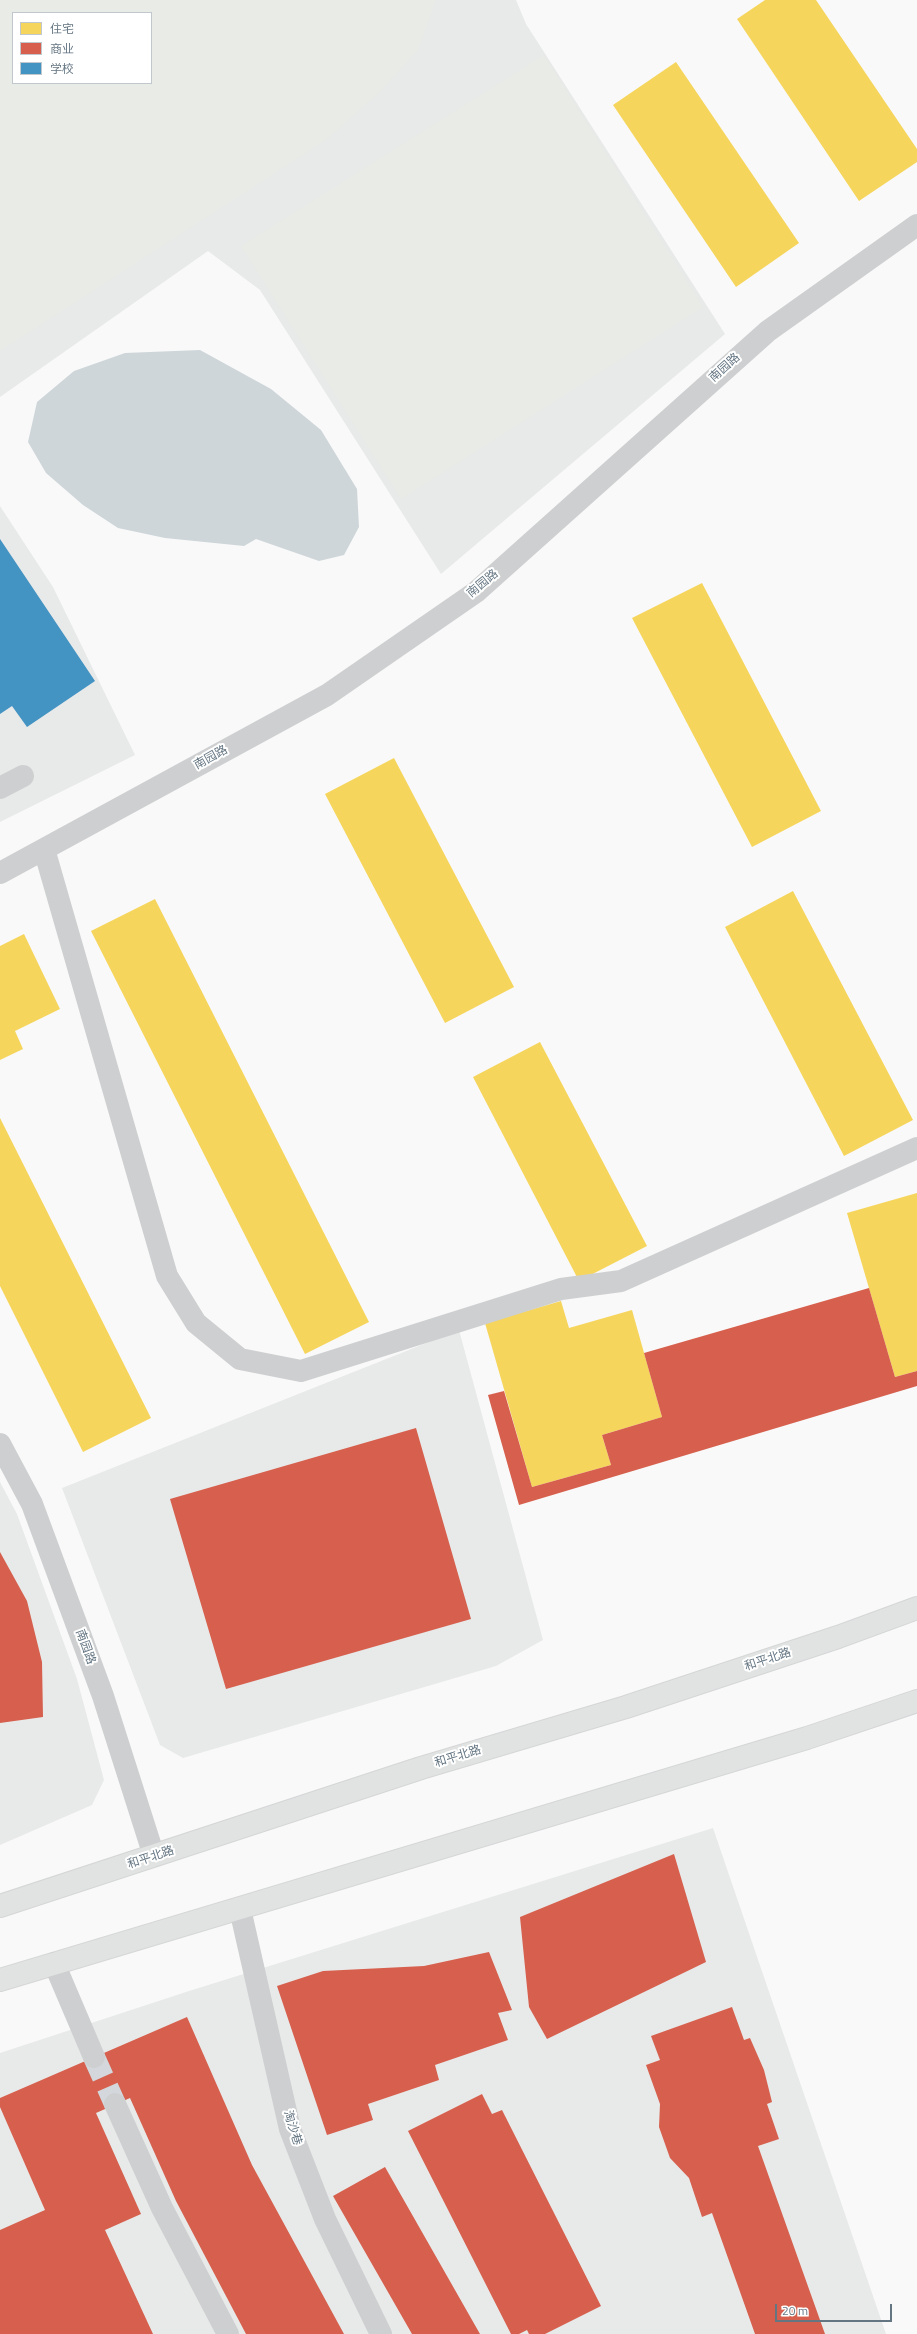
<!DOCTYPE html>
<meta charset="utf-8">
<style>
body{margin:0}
#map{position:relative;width:917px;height:2334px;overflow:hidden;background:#f9f9f9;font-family:"Titillium Web","Noto Sans SC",sans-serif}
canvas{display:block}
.legend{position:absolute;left:12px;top:12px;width:140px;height:72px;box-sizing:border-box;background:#fff;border:1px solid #c1c8cd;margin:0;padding:5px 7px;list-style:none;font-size:12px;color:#657683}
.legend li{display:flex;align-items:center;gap:8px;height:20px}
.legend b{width:20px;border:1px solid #c1c8cd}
.scale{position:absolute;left:775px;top:2304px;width:117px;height:18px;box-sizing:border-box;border:2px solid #657683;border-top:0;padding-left:5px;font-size:12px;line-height:14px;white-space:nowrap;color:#657683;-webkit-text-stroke:3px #fff;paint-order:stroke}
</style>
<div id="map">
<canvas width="917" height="2334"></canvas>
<ul class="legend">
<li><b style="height:11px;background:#f6d55c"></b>住宅</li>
<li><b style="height:11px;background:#d6604d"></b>商业</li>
<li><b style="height:11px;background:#4393c3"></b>学校</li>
</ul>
<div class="scale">20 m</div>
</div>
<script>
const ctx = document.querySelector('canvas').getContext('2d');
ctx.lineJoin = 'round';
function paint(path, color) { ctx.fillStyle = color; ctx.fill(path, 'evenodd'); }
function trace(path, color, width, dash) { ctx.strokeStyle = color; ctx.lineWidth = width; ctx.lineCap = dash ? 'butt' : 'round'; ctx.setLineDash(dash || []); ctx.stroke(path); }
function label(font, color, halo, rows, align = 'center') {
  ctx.font = font + ' "Titillium Web","Noto Sans SC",sans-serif'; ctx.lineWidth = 4; ctx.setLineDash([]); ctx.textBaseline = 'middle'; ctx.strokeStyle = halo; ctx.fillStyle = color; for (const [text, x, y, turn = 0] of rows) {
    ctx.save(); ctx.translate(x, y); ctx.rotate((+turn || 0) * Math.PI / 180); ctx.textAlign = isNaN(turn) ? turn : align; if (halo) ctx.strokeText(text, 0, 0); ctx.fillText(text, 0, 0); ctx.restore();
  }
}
paint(new Path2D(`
 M 0,0 L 516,0 L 526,24 L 725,334 L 441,574 L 260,290 L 208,251 L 0,397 ZM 13,13 L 151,13 L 151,83 L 13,83 Z
 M 0,506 L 53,587 L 135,755 L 0,822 Z
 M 459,1330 L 543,1640 L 496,1666 L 183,1758 L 160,1745 L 62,1488 Z
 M 0,1482 L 17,1514 L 77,1679 L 104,1780 L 92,1805 L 0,1845 Z
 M 713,1828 L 886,2334 L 0,2334 L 0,2053 L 189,1991 Z`), '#e8e9e9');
paint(new Path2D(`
 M 0,0 L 436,0 L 418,50 L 381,91 L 326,140 L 0,351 ZM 13,13 L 151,13 L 151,83 L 13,83 Z
 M 544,55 L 703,307 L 401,499 L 241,246 Z`), '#e8ebe6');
paint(new Path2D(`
 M 200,350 L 271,389 L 321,430 L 357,489 L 359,527 L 344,555 L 319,561 L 256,539 L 244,546 L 165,538 L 118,528 L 83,505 L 46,473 L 28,442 L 37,402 L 74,371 L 125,353 Z`), '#ced6d9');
paint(new Path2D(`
 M 765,0 L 816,0 L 917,149 L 917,162 L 859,201 L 737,19 Z
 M 676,62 L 799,243 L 736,287 L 613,105 Z
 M 702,583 L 821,811 L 752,847 L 632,618 Z
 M 394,758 L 514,987 L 445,1023 L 325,794 Z
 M 793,891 L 913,1120 L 844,1156 L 725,927 Z
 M 155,899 L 369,1322 L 305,1354 L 91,931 Z
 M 24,934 L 60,1009 L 15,1031 L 23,1049 L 0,1060 L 0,946 Z
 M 540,1042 L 647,1246 L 579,1281 L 473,1077 Z
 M 0,1118 L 151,1418 L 83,1452 L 0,1286 Z
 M 917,1193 L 917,1371 L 895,1377 L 847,1213 Z
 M 561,1301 L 569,1328 L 632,1310 L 662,1417 L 602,1435 L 611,1465 L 532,1487 L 485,1323 Z`), '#f6d55c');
paint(new Path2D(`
 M 869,1288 L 895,1377 L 917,1371 L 917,1386 L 519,1505 L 488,1395 L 504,1391 L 532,1487 L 611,1465 L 602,1435 L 662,1417 L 644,1353 Z
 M 416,1428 L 471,1619 L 226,1689 L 170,1499 Z
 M 0,1552 L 27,1601 L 42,1662 L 43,1717 L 0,1723 Z
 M 674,1854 L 706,1962 L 547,2039 L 529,2007 L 520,1917 Z
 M 489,1952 L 512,2010 L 498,2013 L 508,2040 L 435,2065 L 439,2080 L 368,2104 L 373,2120 L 327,2135 L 277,1986 L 323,1971 L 424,1966 Z
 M 732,2007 L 744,2040 L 750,2038 L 764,2070 L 772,2102 L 767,2104 L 779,2139 L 758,2146 L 825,2334 L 755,2334 L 712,2213 L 702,2217 L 689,2178 L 670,2158 L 659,2127 L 660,2104 L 646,2065 L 660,2060 L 651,2036 Z
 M 187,2017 L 252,2165 L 344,2334 L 246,2334 L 176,2201 L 130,2098 L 96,2113 L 141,2214 L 105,2230 L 153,2334 L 0,2334 L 0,2230 L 45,2210 L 0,2107 L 0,2098 Z
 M 482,2094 L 492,2114 L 502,2110 L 601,2306 L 545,2334 L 529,2334 L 527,2330 L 519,2334 L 511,2334 L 408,2131 Z
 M 385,2167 L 480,2334 L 412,2334 L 333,2196 Z`), '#d6604d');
paint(new Path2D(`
 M 0,539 L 95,681 L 27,727 L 12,706 L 0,714 Z`), '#4393c3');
trace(new Path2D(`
 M 94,2057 L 115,2104`), '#d4d8dc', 22, [22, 11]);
const major = new Path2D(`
 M 0,1906 L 421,1768 L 626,1707 L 838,1637 L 917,1608
 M 0,1980 L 807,1738 L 917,1701`);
trace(major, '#d5d6d7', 24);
trace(new Path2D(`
 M 0,788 L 23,776
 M 44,849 L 167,1276 L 196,1323 L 240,1359 L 301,1371 L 561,1289 L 621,1281 L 917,1148
 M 0,873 L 327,695 L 476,592 L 768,331 L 917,225
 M 0,1444 L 32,1504 L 103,1696 L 154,1856
 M 240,1909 L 290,2129 L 325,2219 L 381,2334
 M 54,1963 L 94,2057
 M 115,2104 L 162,2208 L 228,2334`), '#cecfd0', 22);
trace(major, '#e1e2e2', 22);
label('12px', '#657683', '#fff', [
 ["南园路",725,368,-42],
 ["南园路",483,584,-40],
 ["南园路",211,758,-29],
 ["南园路",85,1647,70],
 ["和平北路",768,1660,-18],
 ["和平北路",458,1757,-17],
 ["和平北路",151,1858,-18],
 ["淘沙巷",292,2128,73]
]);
</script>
